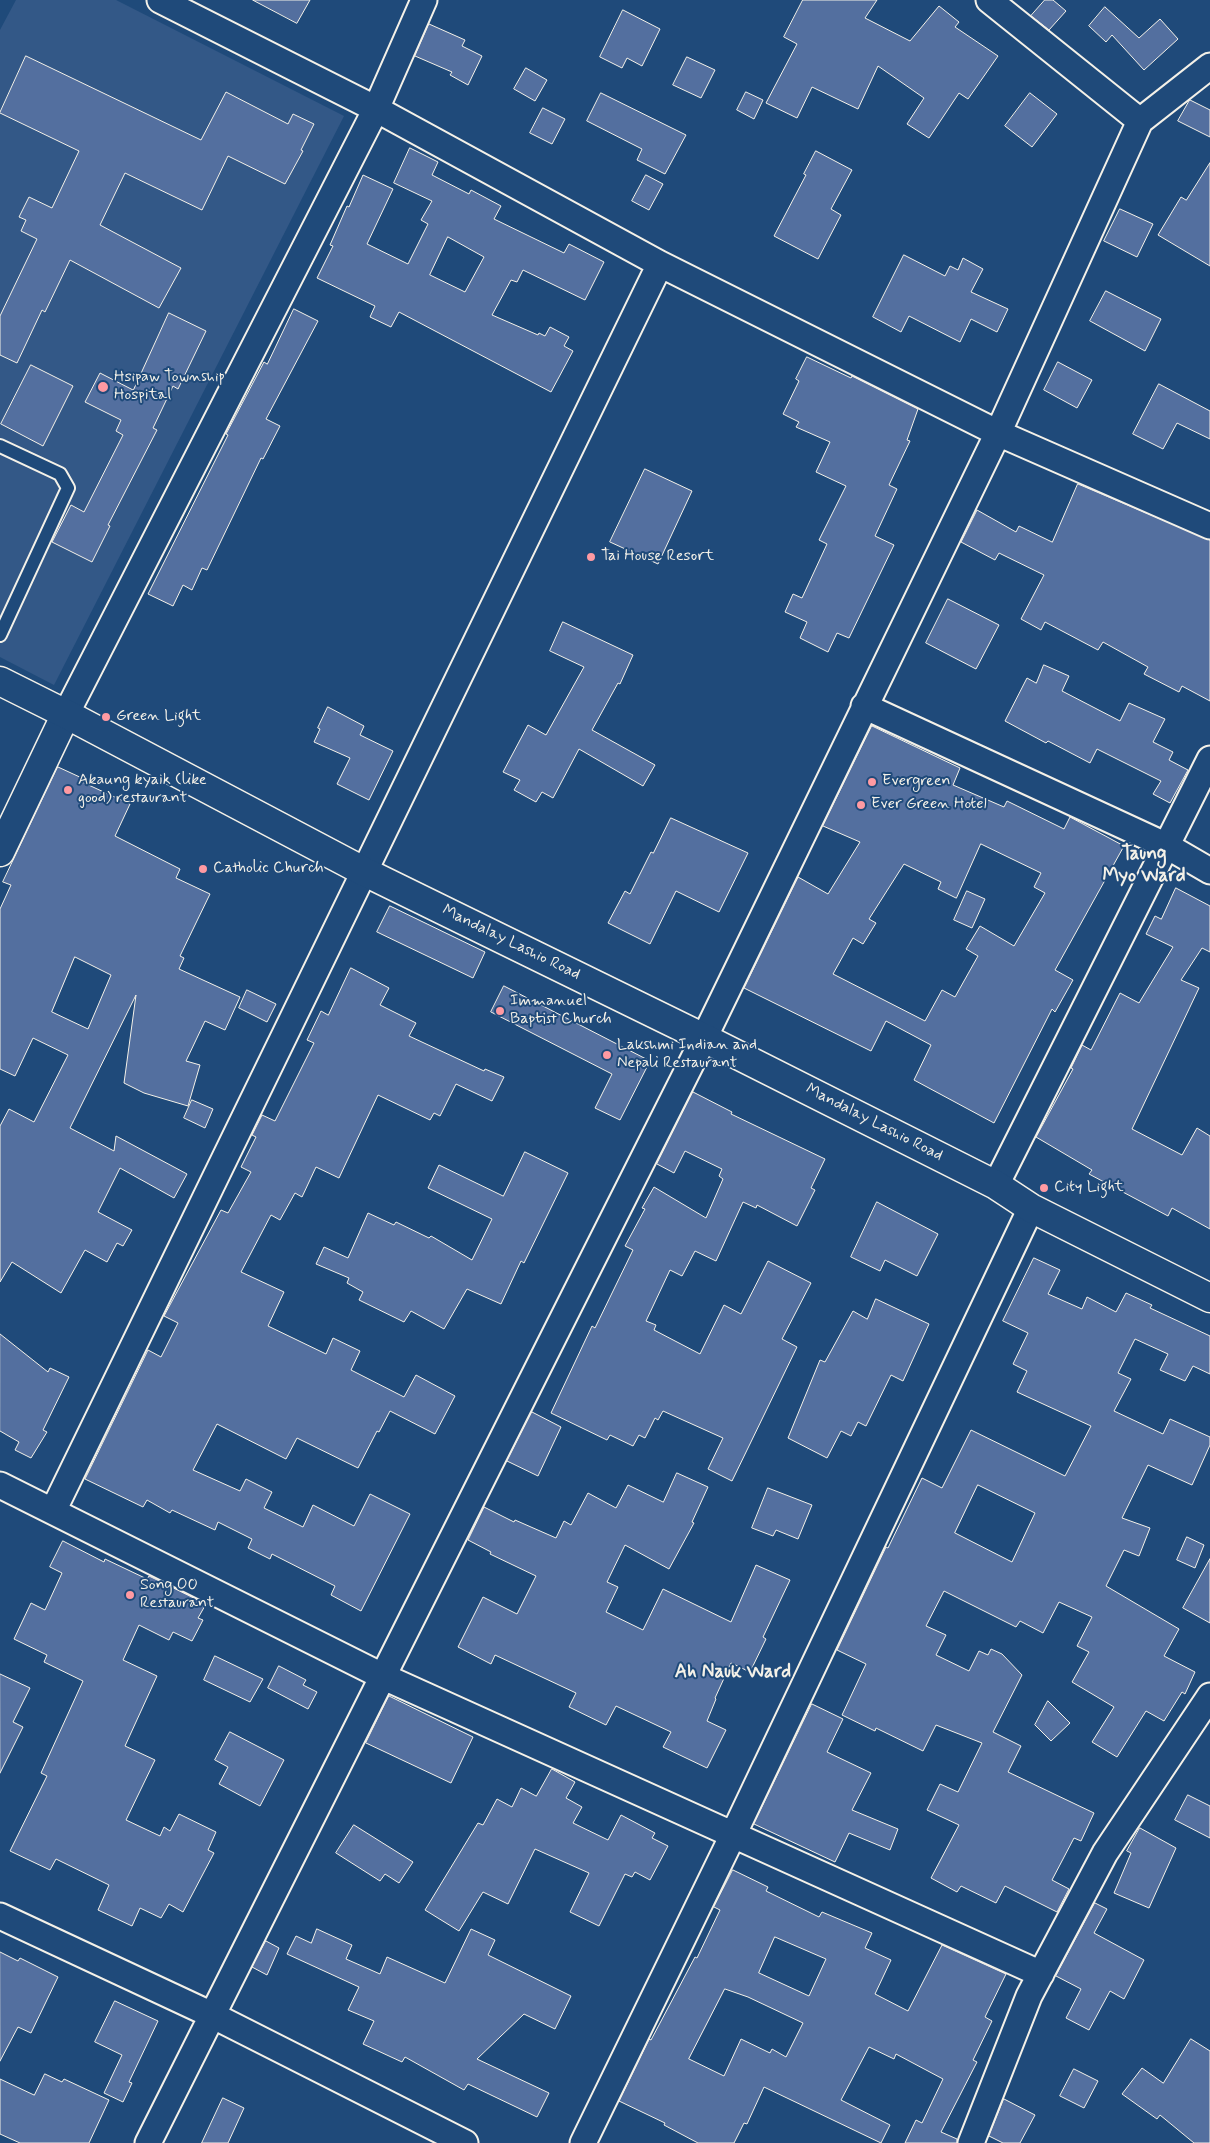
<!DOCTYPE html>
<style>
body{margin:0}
canvas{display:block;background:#1f4a7a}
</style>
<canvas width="1210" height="2143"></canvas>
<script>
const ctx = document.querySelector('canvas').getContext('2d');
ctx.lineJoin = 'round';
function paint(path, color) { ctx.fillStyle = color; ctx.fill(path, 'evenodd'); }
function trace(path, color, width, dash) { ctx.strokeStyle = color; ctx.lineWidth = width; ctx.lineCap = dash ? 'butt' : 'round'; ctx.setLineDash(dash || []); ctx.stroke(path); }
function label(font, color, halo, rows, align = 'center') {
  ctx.font = font + ' Mynerve,sans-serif'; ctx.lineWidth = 4; ctx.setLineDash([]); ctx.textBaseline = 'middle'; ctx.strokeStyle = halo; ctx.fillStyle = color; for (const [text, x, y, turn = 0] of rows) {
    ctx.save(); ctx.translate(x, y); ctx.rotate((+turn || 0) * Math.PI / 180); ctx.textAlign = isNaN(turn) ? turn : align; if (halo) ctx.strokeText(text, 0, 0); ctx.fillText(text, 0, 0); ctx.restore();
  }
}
paint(new Path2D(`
 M 16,0 L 116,0 L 344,116 L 54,685 L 0,657 L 0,30 Z`), '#335887');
const building = new Path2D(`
 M 253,0 L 310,0 L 297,23 Z
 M 803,0 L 877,0 L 865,18 L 910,41 L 939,6 L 959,22 L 955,27 L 998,56 L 968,99 L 959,93 L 929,138 L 907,124 L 924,98 L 878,66 L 858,109 L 812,87 L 797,118 L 766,103 L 797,44 L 784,37 Z
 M 1045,0 L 1053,0 L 1066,11 L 1049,30 L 1031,16 Z
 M 1105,7 L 1139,38 L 1160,19 L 1178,39 L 1144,70 L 1112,35 L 1106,42 L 1089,26 Z
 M 623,10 L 660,29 L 642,66 L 627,58 L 622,68 L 600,57 Z
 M 429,24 L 465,40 L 462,46 L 482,56 L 468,85 L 450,75 L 452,72 L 415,56 Z
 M 26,56 L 201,140 L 226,92 L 288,124 L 293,114 L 314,124 L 301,150 L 303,151 L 285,184 L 228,156 L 202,210 L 125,173 L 100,225 L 181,268 L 159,308 L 70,260 L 45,312 L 42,310 L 17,363 L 0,355 L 0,316 L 37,239 L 21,231 L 26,220 L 19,217 L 29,197 L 52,208 L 79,151 L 0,113 Z
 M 687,57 L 715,70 L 701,98 L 673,85 Z
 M 526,68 L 547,80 L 535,101 L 514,89 Z
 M 746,92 L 763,100 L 754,119 L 737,110 Z
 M 601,93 L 686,135 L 665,174 L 637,160 L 642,149 L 587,121 Z
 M 1030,93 L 1057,114 L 1032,147 L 1005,126 Z
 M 1190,100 L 1210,110 L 1210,137 L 1178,121 Z
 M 543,108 L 565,119 L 552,144 L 530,133 Z
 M 410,148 L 438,162 L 432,175 L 469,194 L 471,190 L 501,206 L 494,219 L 564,253 L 569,244 L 604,262 L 585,300 L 523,270 L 517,282 L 511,280 L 492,315 L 538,335 L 539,333 L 545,336 L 550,327 L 569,337 L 564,346 L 573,351 L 551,392 L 399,312 L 391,327 L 370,317 L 375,306 L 317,278 L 333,246 L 330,245 L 347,206 L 349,207 L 363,175 L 393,189 L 367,244 L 408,264 L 428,224 L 421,220 L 432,201 L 394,183 ZM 448,237 L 484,257 L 465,292 L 430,275 Z
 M 816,151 L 852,170 L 831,209 L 841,215 L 818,259 L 774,236 L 806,175 L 804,174 Z
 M 1210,163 L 1210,266 L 1158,235 L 1181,197 L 1186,200 Z
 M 646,175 L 663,184 L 649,210 L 632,201 Z
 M 1120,209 L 1153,224 L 1137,257 L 1104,241 Z
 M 904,255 L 945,276 L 950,266 L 958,270 L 963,258 L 983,269 L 971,292 L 1008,309 L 997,332 L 971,319 L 960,342 L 909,316 L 901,332 L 873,317 Z
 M 1106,291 L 1161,319 L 1145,351 L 1090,321 Z
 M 294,309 L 318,321 L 266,419 L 280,426 L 263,459 L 261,458 L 207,570 L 202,568 L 192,590 L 183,585 L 173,606 L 148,594 L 228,435 L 226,434 L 264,362 L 267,364 Z
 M 169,313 L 206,331 L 178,389 L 173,386 L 153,428 L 157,430 L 108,525 L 110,526 L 92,562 L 52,542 L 71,505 L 84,512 L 123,435 L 116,431 L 121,420 L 85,402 L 100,373 L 133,390 Z
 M 807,357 L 851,378 L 852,376 L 918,409 L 907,440 L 910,441 L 889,485 L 897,489 L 875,536 L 894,545 L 849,638 L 837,633 L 828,652 L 800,638 L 807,622 L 785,612 L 793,594 L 802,598 L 827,544 L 819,540 L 846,486 L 816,472 L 830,442 L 796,427 L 799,422 L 783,414 L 799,381 L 796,379 Z
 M 1058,362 L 1092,380 L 1077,408 L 1044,390 Z
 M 31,365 L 73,386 L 43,446 L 1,424 Z
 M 1159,384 L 1210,411 L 1210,439 L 1177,423 L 1163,449 L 1133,434 Z
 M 645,469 L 692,491 L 658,564 L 610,542 Z
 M 1078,484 L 1210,540 L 1210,701 L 1182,686 L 1179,692 L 1144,674 L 1148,667 L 1103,642 L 1098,650 L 1045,622 L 1041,630 L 1021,619 L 1044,575 L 999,553 L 995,560 L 961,542 L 977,510 L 1016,532 L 1019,526 L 1052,542 Z
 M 948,599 L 999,625 L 976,669 L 926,643 Z
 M 563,622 L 633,655 L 620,684 L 618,683 L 592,730 L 655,765 L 643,786 L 579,749 L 553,798 L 542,792 L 536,802 L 514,790 L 520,780 L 503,772 L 528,725 L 546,735 L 584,667 L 550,651 Z
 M 1044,665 L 1069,676 L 1062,691 L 1120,721 L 1129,703 L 1165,719 L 1153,742 L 1173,752 L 1169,760 L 1188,770 L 1170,803 L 1153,794 L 1161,781 L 1097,749 L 1090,763 L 1048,741 L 1046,743 L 1005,721 L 1027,678 L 1036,683 Z
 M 328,707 L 364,726 L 360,735 L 393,751 L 369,800 L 337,784 L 350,758 L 314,742 L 320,729 L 318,728 Z
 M 872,726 L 960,768 L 953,785 L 1004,807 L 1007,801 L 1064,829 L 1070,817 L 1124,846 L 1055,970 L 1073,980 L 1055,1012 L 1052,1009 L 994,1123 L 914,1080 L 931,1045 L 886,1021 L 871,1051 L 744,988 L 798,877 L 828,894 L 860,842 L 823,826 ZM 981,844 L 1041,873 L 1034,887 L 1045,893 L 1014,946 L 980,926 L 966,949 L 978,956 L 955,997 L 942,990 L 925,1021 L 833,974 L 853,938 L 863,944 L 876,923 L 869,919 L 904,864 L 941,882 L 938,889 L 956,898 Z
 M 58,767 L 84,779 L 82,782 L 130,804 L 115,836 L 180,869 L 176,878 L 210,894 L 180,956 L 184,958 L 179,969 L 240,997 L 225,1030 L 205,1021 L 186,1061 L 200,1065 L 188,1106 L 144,1093 L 124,1083 L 136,995 L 70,1128 L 114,1151 L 116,1136 L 187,1174 L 174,1198 L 120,1168 L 98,1212 L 132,1230 L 123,1246 L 117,1243 L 107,1262 L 85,1250 L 61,1293 L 12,1262 L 0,1282 L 0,1126 L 9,1109 L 34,1122 L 68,1055 L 33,1038 L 15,1076 L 0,1069 L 0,909 L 11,885 L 3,882 ZM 75,957 L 111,975 L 88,1029 L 52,1012 Z
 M 671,818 L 748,853 L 719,912 L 676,891 L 650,944 L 608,923 L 625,891 L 630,894 L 651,852 L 653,853 Z
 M 1176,888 L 1210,906 L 1210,952 L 1202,948 L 1181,980 L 1199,988 L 1132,1129 L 1182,1155 L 1197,1128 L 1210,1136 L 1210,1229 L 1172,1208 L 1168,1216 L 1089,1174 L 1092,1170 L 1036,1137 L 1073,1069 L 1071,1068 L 1082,1045 L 1091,1050 L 1120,993 L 1139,1003 L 1173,947 L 1146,934 L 1155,916 L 1161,919 Z
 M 967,891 L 985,899 L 972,928 L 954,920 Z
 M 390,906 L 485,952 L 473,978 L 377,932 Z
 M 351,968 L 389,988 L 380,1005 L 416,1023 L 409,1036 L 484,1071 L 485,1069 L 504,1077 L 492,1101 L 456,1084 L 440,1116 L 434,1113 L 430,1120 L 378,1095 L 339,1178 L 316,1167 L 302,1197 L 295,1193 L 280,1220 L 271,1215 L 241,1272 L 284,1292 L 268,1326 L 326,1354 L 333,1338 L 360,1351 L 351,1370 L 404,1397 L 416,1375 L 455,1396 L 435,1434 L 390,1411 L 379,1432 L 377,1431 L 358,1468 L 297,1438 L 286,1459 L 217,1424 L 193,1470 L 240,1491 L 246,1479 L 272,1492 L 264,1508 L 303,1527 L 313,1505 L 354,1526 L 370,1494 L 410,1514 L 361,1611 L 331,1595 L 335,1586 L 272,1554 L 270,1559 L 248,1548 L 252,1539 L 218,1522 L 215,1530 L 172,1510 L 170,1513 L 147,1500 L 143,1507 L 85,1479 L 148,1350 L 161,1357 L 178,1323 L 164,1316 L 221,1210 L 228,1213 L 251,1172 L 241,1167 L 256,1137 L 252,1135 L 262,1115 L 275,1121 L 314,1043 L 307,1040 L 321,1011 L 328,1015 Z
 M 504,986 L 650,1061 L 620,1120 L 595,1108 L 612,1074 L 491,1012 Z
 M 247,990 L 276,1004 L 267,1022 L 239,1008 Z
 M 693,1092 L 732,1112 L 731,1114 L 825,1159 L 811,1188 L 815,1190 L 797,1226 L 757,1205 L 756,1208 L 743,1202 L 716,1261 L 695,1251 L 682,1276 L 670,1270 L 646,1321 L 656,1325 L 654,1330 L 700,1354 L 724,1305 L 741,1314 L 768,1261 L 811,1283 L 782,1339 L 797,1347 L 732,1481 L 708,1469 L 723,1438 L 663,1411 L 658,1420 L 655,1418 L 645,1438 L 639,1435 L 633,1446 L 610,1435 L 607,1440 L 551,1413 L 592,1326 L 595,1328 L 633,1250 L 625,1246 L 645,1209 L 642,1208 L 654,1187 L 706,1218 L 723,1179 L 719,1176 L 722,1169 L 685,1151 L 674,1173 L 657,1164 Z
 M 192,1100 L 213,1109 L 205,1128 L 184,1118 Z
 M 525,1152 L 568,1173 L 524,1263 L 521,1261 L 501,1304 L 467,1289 L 444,1329 L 411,1311 L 404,1322 L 359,1300 L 363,1292 L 347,1283 L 349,1278 L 316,1264 L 324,1247 L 348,1258 L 368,1213 L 394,1225 L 396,1222 L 429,1238 L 431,1236 L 472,1260 L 492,1219 L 428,1188 L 439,1165 L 503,1196 Z
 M 877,1202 L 938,1234 L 917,1276 L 885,1260 L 880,1271 L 851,1257 Z
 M 1034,1258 L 1060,1270 L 1048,1294 L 1082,1309 L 1087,1297 L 1116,1312 L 1126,1293 L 1152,1305 L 1150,1308 L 1210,1336 L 1210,1374 L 1193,1366 L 1185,1381 L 1160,1370 L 1168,1354 L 1135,1339 L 1118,1373 L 1131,1379 L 1114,1411 L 1163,1434 L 1170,1419 L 1210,1437 L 1210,1445 L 1192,1485 L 1148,1465 L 1122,1518 L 1150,1528 L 1139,1556 L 1124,1550 L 1106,1586 L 1179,1629 L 1164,1656 L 1195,1672 L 1185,1694 L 1182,1692 L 1164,1721 L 1146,1711 L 1117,1757 L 1092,1742 L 1114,1707 L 1072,1682 L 1089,1652 L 1077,1646 L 1092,1617 L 1059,1602 L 1043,1633 L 1020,1621 L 1016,1627 L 944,1591 L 926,1626 L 946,1635 L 936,1655 L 969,1671 L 979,1651 L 988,1655 L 991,1649 L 1002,1654 L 1022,1675 L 993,1732 L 1021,1746 L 1008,1772 L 1094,1813 L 1081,1841 L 1074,1838 L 1052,1880 L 1069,1889 L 1057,1912 L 1005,1886 L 996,1903 L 961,1886 L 957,1892 L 931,1878 L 959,1825 L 927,1810 L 940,1784 L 958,1792 L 982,1743 L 936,1725 L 923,1751 L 876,1728 L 875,1731 L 842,1715 L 866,1664 L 837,1650 L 886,1547 L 888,1548 L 922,1478 L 942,1488 L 971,1430 L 1065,1476 L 1091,1426 L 1017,1392 L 1027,1371 L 1013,1364 L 1028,1333 L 1003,1321 ZM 978,1485 L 1035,1513 L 1012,1562 L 955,1533 Z
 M 876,1299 L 929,1324 L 903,1381 L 891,1375 L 866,1426 L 858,1422 L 851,1436 L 841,1431 L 827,1458 L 788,1438 L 820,1360 L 825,1362 L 853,1311 L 867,1319 Z
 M 0,1334 L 48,1372 L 50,1368 L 69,1377 L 43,1430 L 47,1432 L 31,1458 L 15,1450 L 19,1442 L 0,1431 Z
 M 532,1412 L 561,1427 L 538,1476 L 507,1461 Z
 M 677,1473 L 708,1487 L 692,1522 L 694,1523 L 669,1569 L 625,1545 L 607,1582 L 618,1587 L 606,1612 L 643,1630 L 663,1589 L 731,1622 L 756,1565 L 790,1580 L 763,1637 L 766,1639 L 750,1672 L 731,1663 L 715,1698 L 716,1699 L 707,1721 L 726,1730 L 707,1768 L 663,1747 L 671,1732 L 616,1706 L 606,1725 L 569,1707 L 576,1693 L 495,1655 L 491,1664 L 458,1647 L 483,1597 L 517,1614 L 536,1576 L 490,1554 L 491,1552 L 468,1540 L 484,1507 L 514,1522 L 515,1520 L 556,1538 L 564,1521 L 571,1525 L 588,1493 L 616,1508 L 628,1485 L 663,1502 Z
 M 768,1488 L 812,1505 L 798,1539 L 776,1530 L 773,1536 L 752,1528 Z
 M 1187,1537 L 1204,1545 L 1195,1568 L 1177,1560 Z
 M 63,1541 L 104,1562 L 105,1559 L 147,1579 L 149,1576 L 206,1604 L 198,1618 L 203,1620 L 192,1641 L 173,1632 L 169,1640 L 139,1625 L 123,1660 L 157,1676 L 125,1746 L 155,1760 L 126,1820 L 160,1836 L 164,1827 L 170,1831 L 179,1814 L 216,1832 L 208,1850 L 214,1853 L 183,1912 L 169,1904 L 161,1918 L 140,1908 L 132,1926 L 98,1910 L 109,1885 L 56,1859 L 50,1870 L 10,1851 L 47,1776 L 41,1773 L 83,1681 L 44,1662 L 47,1655 L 14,1639 L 31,1603 L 45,1610 L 62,1573 L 50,1567 Z
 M 1210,1559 L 1210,1623 L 1183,1608 Z
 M 215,1656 L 263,1679 L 250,1702 L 204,1680 Z
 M 279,1666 L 306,1680 L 303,1685 L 317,1692 L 308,1709 L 268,1688 Z
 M 0,1674 L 30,1688 L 13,1722 L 23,1727 L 0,1773 Z
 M 389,1696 L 473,1737 L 451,1783 L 366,1743 Z
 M 1048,1701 L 1070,1723 L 1051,1741 L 1035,1725 Z
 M 812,1704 L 843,1719 L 827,1752 L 871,1773 L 852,1810 L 898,1829 L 890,1850 L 849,1833 L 835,1862 L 754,1824 Z
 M 230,1732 L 284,1760 L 260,1806 L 219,1784 L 228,1767 L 215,1760 Z
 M 552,1769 L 575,1782 L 566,1798 L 582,1807 L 573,1823 L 608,1840 L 621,1815 L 655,1833 L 652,1838 L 668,1846 L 650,1880 L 635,1872 L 632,1877 L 625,1874 L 599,1926 L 570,1912 L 589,1873 L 535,1849 L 508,1904 L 483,1892 L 459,1931 L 425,1910 L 478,1823 L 483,1825 L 497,1799 L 512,1807 L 521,1788 L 536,1796 Z
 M 1188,1795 L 1210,1806 L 1210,1838 L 1175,1820 Z
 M 354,1825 L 413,1862 L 399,1883 L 385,1874 L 380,1881 L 336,1853 Z
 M 1140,1828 L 1176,1848 L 1149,1908 L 1114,1893 L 1131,1853 L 1127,1851 Z
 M 733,1870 L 768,1887 L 766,1891 L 819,1917 L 822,1912 L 872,1933 L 865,1948 L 891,1960 L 875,1994 L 908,2011 L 942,1945 L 1006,1974 L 985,2017 L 992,2021 L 973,2060 L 977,2062 L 941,2132 L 957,2139 L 957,2143 L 905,2143 L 916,2120 L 922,2123 L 943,2079 L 896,2054 L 894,2059 L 869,2047 L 841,2100 L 890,2125 L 881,2143 L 764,2087 L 747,2124 L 744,2123 L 734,2143 L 698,2143 L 664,2125 L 665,2123 L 619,2101 L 649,2039 L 651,2040 L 695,1957 L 697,1958 L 720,1910 L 714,1907 ZM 775,1937 L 826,1959 L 809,1996 L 759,1973 ZM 725,1989 L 748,1997 L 803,2023 L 786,2057 L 772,2049 L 770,2053 L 741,2039 L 724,2076 L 689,2059 Z
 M 1095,1903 L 1107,1909 L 1094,1933 L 1144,1960 L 1124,1999 L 1110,1991 L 1089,2030 L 1066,2018 L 1081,1989 L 1056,1976 Z
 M 317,1929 L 352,1945 L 346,1959 L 380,1974 L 387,1957 L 445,1983 L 471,1929 L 495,1940 L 488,1955 L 571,1996 L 555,2029 L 524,2014 L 477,2059 L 549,2093 L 537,2117 L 468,2084 L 464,2090 L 405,2057 L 402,2062 L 363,2044 L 374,2021 L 348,2010 L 359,1987 L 287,1954 L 296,1936 L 311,1943 Z
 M 266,1941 L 279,1948 L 267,1975 L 252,1967 Z
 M 0,1952 L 18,1961 L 20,1958 L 58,1977 L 31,2033 L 18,2027 L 0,2061 Z
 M 115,2001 L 158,2021 L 129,2082 L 132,2083 L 123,2102 L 104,2093 L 122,2055 L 95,2042 Z
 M 1191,2039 L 1210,2051 L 1210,2143 L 1194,2143 L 1160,2115 L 1157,2119 L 1122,2094 L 1142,2068 L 1163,2083 Z
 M 1074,2069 L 1098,2081 L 1084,2108 L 1060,2096 Z
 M 45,2074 L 62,2082 L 64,2079 L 109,2100 L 89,2143 L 20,2143 L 0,2134 L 0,2079 L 34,2095 Z
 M 223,2098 L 244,2108 L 228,2143 L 202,2143 Z
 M 1004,2099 L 1035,2115 L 1020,2143 L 1003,2143 L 989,2136 Z`);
paint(building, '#536f9f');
trace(building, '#f4f1e8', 1);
const lane = new Path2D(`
 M 0,446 L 60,474 L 68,488 L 0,635`);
const street = new Path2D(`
 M 160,0 L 376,109 L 660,264 L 998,433 L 1210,526
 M 989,0 L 1140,121
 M 864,706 L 1167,846 L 1210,871
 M 66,714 L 376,109 L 424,0
 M 996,1185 L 1210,759
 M 0,1485 L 382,1676 L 1041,1974
 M 53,1511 L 660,264
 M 0,1916 L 212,2015 L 465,2143
 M 148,2143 L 704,1038 L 998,433 L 1140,121 L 1210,66
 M 583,2143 L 734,1833 L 1031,1208
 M 971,2143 L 1029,1996 L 1105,1853 L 1210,1696`);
const secondary = new Path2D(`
 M 0,852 L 66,714`);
const highway = new Path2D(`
 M 0,681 L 66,714 L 365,872 L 704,1038 L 996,1185 L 1031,1208 L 1210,1298`);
trace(lane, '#f4f1e8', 16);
trace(street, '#f4f1e8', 29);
trace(secondary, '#f4f1e8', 31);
trace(highway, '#f4f1e8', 31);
trace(lane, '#1f4a7a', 12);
trace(street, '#1f4a7a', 25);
trace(secondary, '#1f4a7a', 28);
trace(highway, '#1f4a7a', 28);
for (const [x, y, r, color] of [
 [103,387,6,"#ff9aa2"],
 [591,557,5,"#ff9aa2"],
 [106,717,5,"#ff9aa2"],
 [872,782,5,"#ff9aa2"],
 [68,790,5,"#ff9aa2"],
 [861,805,5,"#ff9aa2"],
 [203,869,5,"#ff9aa2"],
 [500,1011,5,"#ff9aa2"],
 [607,1055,5,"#ff9aa2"],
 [1044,1188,5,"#ff9aa2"],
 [130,1595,5,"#ff9aa2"]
]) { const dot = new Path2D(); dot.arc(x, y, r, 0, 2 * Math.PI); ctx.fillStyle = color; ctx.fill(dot); trace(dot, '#1f4a7a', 2); }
label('16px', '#f4f1e8', '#1f4a7a', [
 ["Hsipaw Township",114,378],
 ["Hospital",114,396],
 ["Tai House Resort",601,557],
 ["Green Light",116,717],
 ["Akaung kyaik (like",78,781],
 ["good) restaurant",78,799],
 ["Evergreen",882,782],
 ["Ever Green Hotel",871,805],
 ["Catholic Church",213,869],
 ["Immanuel",510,1002],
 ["Baptist Church",510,1020],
 ["Lakshmi Indian and",617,1046],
 ["Nepali Restaurant",617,1064],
 ["City Light",1054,1188],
 ["Song OO",140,1586],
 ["Restaurant",140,1604]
], 'left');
label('16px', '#f4f1e8', '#1f4a7a', [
 ["Mandalay Lashio Road",511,943,26],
 ["Mandalay Lashio Road",874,1123,27]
]);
label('bold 19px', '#f4f1e8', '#1f4a7a', [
 ["Taung",1144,855],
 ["Myo Ward",1144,877],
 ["Ah Nauk Ward",733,1673]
]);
</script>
